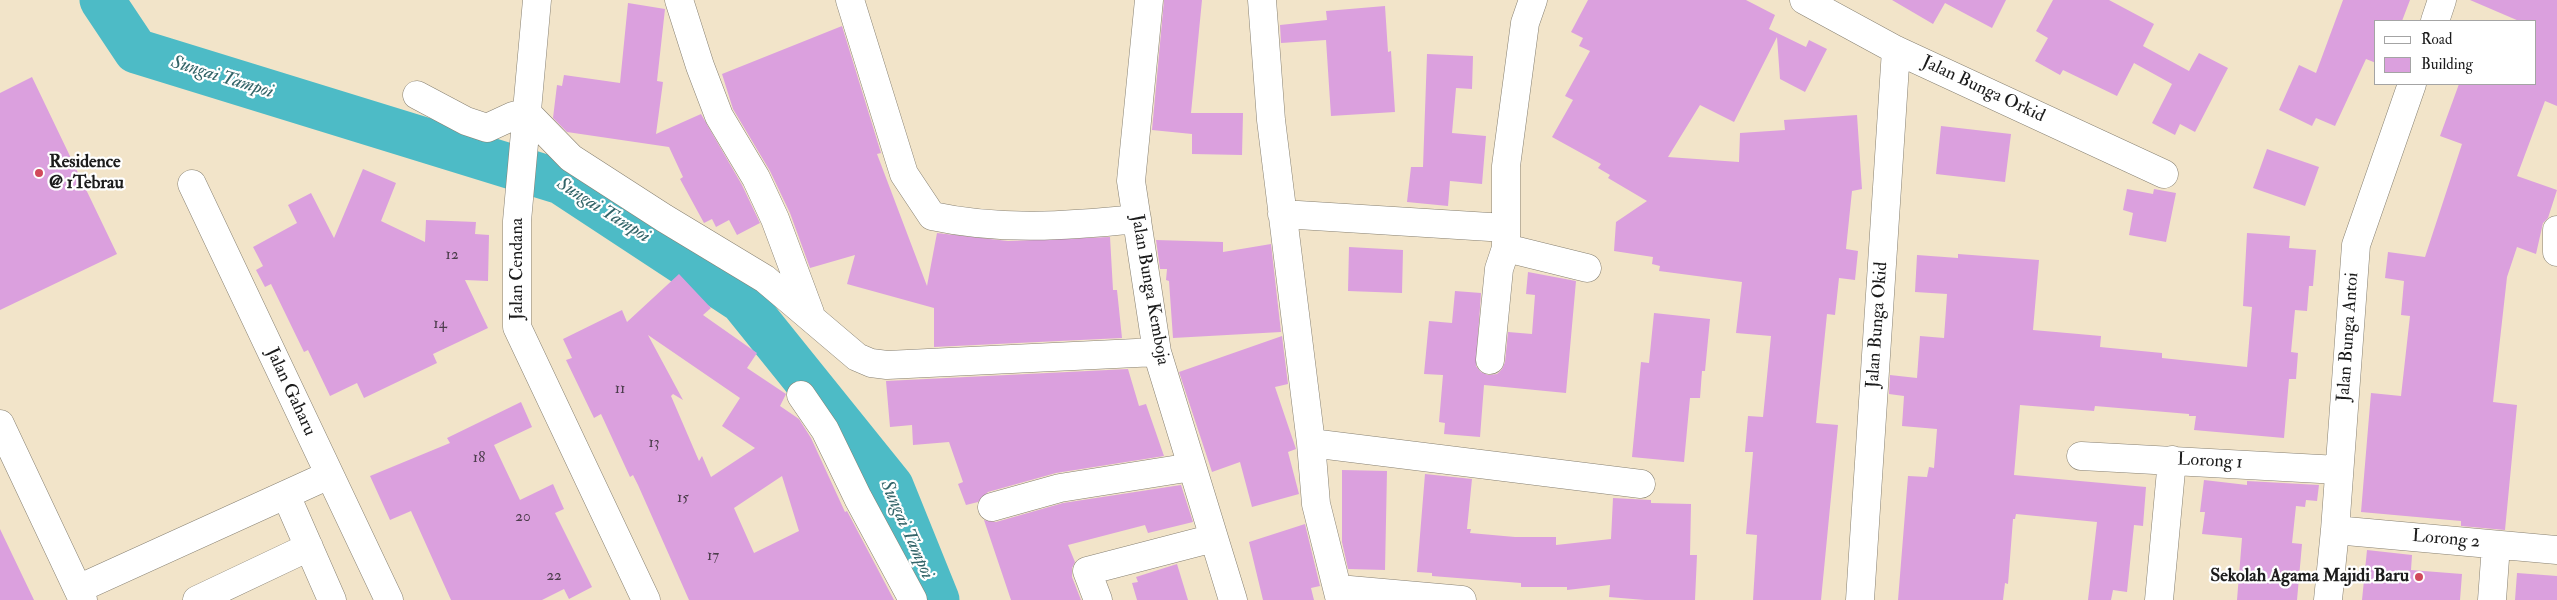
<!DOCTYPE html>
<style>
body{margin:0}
#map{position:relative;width:2557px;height:600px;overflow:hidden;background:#f2e4c9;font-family:"IM FELL Double Pica",serif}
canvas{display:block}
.legend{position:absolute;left:2374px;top:20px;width:162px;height:65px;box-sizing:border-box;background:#fff;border:1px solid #a4a4a4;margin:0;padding:6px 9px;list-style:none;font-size:15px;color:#1c1c1c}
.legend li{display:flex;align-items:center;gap:10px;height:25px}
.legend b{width:25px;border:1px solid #a4a4a4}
</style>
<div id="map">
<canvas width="2557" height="600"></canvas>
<ul class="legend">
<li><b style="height:6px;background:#fff"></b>Road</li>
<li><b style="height:14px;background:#dba0de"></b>Building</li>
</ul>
</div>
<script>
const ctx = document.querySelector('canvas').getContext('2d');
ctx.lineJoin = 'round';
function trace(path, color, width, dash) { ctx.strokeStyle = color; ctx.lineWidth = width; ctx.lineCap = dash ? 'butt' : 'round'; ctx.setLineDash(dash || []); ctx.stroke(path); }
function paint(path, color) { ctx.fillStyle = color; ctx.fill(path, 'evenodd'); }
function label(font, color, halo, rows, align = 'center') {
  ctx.font = font + ' "IM FELL Double Pica",serif'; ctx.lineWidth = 4.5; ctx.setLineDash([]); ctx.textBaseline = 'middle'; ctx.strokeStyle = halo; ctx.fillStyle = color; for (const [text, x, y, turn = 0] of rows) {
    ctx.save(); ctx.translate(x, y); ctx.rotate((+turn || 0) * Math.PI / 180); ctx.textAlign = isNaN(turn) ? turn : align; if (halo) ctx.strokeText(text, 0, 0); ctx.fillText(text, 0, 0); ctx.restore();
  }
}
trace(new Path2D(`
 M 102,0 L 136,51 L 561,182 L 742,301 L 891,486 L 937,600`), '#4dbbc6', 45);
paint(new Path2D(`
 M 1164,0 L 1202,0 L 1191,113 L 1243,113 L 1242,155 L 1192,154 L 1192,134 L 1152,130 Z
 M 1588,0 L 1746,0 L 1775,15 L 1769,29 L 1806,47 L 1809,40 L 1827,49 L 1805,92 L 1780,79 L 1777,37 L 1734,122 L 1700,105 L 1668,157 L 1739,162 L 1740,133 L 1785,130 L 1784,120 L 1857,115 L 1862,189 L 1852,191 L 1846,249 L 1858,251 L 1855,280 L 1839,278 L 1835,315 L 1827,314 L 1816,423 L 1838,425 L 1821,600 L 1753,600 L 1757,535 L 1746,534 L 1753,452 L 1745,452 L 1748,416 L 1763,417 L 1771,336 L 1736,333 L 1742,282 L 1659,271 L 1660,266 L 1652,264 L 1653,257 L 1614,251 L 1616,222 L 1647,201 L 1608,178 L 1610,175 L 1598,168 L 1601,164 L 1552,137 L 1573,100 L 1565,96 L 1590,51 L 1579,46 L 1583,38 L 1571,32 Z
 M 1892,0 L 2006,0 L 1992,28 L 1945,3 L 1933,24 Z
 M 2053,0 L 2109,0 L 2154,24 L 2143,46 L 2189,71 L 2199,53 L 2228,68 L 2195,132 L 2180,124 L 2175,135 L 2152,123 L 2172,84 L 2134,63 L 2117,96 L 2063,70 L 2060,75 L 2035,61 L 2048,38 L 2036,31 Z
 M 2343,0 L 2410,0 L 2402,21 L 2376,21 L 2376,63 L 2366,59 L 2335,126 L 2316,118 L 2312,126 L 2279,110 L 2299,65 L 2316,73 Z
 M 2470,0 L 2557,0 L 2557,106 L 2545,101 L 2517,176 L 2557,190 L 2548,218 L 2543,223 L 2536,254 L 2517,247 L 2507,277 L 2493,402 L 2517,405 L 2505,530 L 2461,526 L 2461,521 L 2361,512 L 2371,393 L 2401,396 L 2410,316 L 2401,315 L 2404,281 L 2385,278 L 2388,252 L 2425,257 L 2462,144 L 2440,136 L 2459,84 L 2536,84 L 2536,21 L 2519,21 Z
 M 628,3 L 665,9 L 657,81 L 663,82 L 656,134 L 701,114 L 742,185 L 760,223 L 737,235 L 729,220 L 716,227 L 712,219 L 704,223 L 680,179 L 683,177 L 669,147 L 567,132 L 553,118 L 557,85 L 562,86 L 564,75 L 620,83 Z
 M 1385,6 L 1388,52 L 1391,51 L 1395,112 L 1331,116 L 1326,40 L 1281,43 L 1280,25 L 1327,20 L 1326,11 Z
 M 842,26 L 881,153 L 877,154 L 927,286 L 937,233 L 1008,241 L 1110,237 L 1113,290 L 1117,290 L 1122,338 L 934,347 L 934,308 L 847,284 L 855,255 L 810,268 L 790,213 L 770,171 L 733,109 L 722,74 Z
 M 1427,54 L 1473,56 L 1472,89 L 1456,88 L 1452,133 L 1486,136 L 1482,184 L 1450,181 L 1448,206 L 1407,202 L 1411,167 L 1423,167 Z
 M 32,77 L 117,254 L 0,310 L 0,93 Z
 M 1941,126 L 2011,134 L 2005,182 L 1936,174 Z
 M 2267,149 L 2319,167 L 2305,206 L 2253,188 Z
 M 363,169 L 396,183 L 381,221 L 425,242 L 426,220 L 476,222 L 475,234 L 489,235 L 488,281 L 465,280 L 488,328 L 433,354 L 437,363 L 364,398 L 357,383 L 330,396 L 308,350 L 304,352 L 271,284 L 265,287 L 256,270 L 263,266 L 253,247 L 297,223 L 288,205 L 311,193 L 334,238 Z
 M 2127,189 L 2153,194 L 2154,189 L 2176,193 L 2166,242 L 2129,235 L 2133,213 L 2123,210 Z
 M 2247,233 L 2290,236 L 2289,248 L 2316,250 L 2313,286 L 2309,286 L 2307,311 L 2295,310 L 2291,352 L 2298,353 L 2296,379 L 2289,379 L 2284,438 L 2194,430 L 2196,416 L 2189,416 L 2189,414 L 2095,406 L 2094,411 L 2020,405 L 2014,475 L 2146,487 L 2143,526 L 2134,525 L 2127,592 L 2113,590 L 2111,600 L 2088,600 L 2097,522 L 2016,514 L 2015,519 L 2013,519 L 2008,584 L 2005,583 L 2003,600 L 1898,600 L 1908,476 L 1927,477 L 1929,467 L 1934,468 L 1937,429 L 1902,426 L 1904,396 L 1889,394 L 1890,375 L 1917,378 L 1920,336 L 1944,338 L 1947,294 L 1915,292 L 1917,255 L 1958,258 L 1958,254 L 2039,260 L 2033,330 L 2101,336 L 2100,347 L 2162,353 L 2162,358 L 2247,367 L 2252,307 L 2243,306 Z
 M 1156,240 L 1223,242 L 1223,252 L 1271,244 L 1281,332 L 1173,338 L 1169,281 L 1166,280 L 1167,269 L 1160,269 Z
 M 1349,247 L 1403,250 L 1402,293 L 1348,291 Z
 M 1528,272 L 1576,281 L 1566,393 L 1484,385 L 1480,437 L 1444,434 L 1445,423 L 1439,422 L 1443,375 L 1424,374 L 1429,321 L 1452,323 L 1455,291 L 1481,293 L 1476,366 L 1481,372 L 1488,375 L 1497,374 L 1502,369 L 1505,362 L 1508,332 L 1532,334 L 1535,295 L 1526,294 Z
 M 679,274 L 711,308 L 703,315 L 757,353 L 747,368 L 786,394 L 780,406 L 799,419 L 811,438 L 845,512 L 847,511 L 894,600 L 689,600 L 638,485 L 633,475 L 630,477 L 601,414 L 594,418 L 566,360 L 572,358 L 563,339 L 622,310 L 627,322 ZM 648,335 L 740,398 L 722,426 L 755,448 L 711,477 L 702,456 L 699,461 L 671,396 L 673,394 L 683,400 ZM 782,476 L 799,531 L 754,553 L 734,508 Z
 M 1654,313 L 1710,319 L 1705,371 L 1702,371 L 1700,398 L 1690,398 L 1684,462 L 1632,457 L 1641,362 L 1649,363 Z
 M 1282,336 L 1288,384 L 1275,387 L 1296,449 L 1288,452 L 1299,494 L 1252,507 L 1240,462 L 1212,472 L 1179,372 Z
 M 1128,369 L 1139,406 L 1146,404 L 1164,456 L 1056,473 L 988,492 L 978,502 L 966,505 L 958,484 L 963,482 L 949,442 L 913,445 L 912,425 L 890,427 L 886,381 Z
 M 521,402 L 532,427 L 494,445 L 520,500 L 553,484 L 564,509 L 555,513 L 592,587 L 569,599 L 564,589 L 542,600 L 451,600 L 411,511 L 390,520 L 370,476 L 450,443 L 447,438 Z
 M 1342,470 L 1387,471 L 1385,570 L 1348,569 L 1342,542 Z
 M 1425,474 L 1472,479 L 1467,529 L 1471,529 L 1470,533 L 1515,537 L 1556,537 L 1556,545 L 1611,539 L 1613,498 L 1651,500 L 1651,503 L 1691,504 L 1690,555 L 1697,555 L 1695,600 L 1645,600 L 1609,597 L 1610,585 L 1567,590 L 1567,587 L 1521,587 L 1521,583 L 1432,576 L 1432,573 L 1417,572 Z
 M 2204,480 L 2247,485 L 2247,481 L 2319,485 L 2317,501 L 2306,500 L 2305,507 L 2296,506 L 2292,543 L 2302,544 L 2297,600 L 2237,600 L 2242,538 L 2202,534 L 2205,512 L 2200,512 Z
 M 1181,485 L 1193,522 L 1148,533 L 1145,525 L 1068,545 L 1075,562 L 1072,568 L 1072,577 L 1081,600 L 1011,600 L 984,520 L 996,522 L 1063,503 Z
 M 1305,524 L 1320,586 L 1311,588 L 1314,600 L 1263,600 L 1249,542 Z
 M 0,529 L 34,600 L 0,600 Z
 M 2367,550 L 2412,555 L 2411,570 L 2462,574 L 2460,600 L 2362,600 Z
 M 1177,564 L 1188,600 L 1137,600 L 1132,583 L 1138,582 L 1136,577 Z
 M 2517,573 L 2557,576 L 2557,600 L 2515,600 Z`), '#dba0de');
const minor = new Path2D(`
 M 537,0 L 517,221 L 517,327 L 646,600
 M 679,0 L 700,66 L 719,116 L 756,178 L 775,219 L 810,313
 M 850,0 L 904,174 L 932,216 C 1001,231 1067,226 1137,219
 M 1149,0 L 1131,181 L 1157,352 L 1233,600
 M 1262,0 L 1271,120 L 1311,443 L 1316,504 L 1340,600
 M 1533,0 L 1525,23 L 1506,166 L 1506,248 L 1587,268
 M 1804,0 L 1896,50 L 2164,174
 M 2435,21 L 2442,0
 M 417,95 L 466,121 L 487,128 L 513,116 L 527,113 L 571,158 L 664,218 L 765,279 L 857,357 L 871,363 L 887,365 L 1157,352
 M 192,184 L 389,600
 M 1282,214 L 1506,228
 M 2557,230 L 2557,252
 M 1490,360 L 1499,269 L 1506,248
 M 801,395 L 825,430 L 858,498 L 913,600
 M 0,424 L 83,600
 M 1311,443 L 1641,484
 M 2081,456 L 2339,470
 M 286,495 L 332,600
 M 992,507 L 1060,488 L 1192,467
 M 2335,530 L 2557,550
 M 78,589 L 329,475
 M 1338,589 L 1462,600
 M 197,600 L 309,547
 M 1098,600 L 1087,571 L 1214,538
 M 1860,600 L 1896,50
 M 2159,600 L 2172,460
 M 2328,600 L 2335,530 L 2356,245 L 2412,84
 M 2492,600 L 2496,545`);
trace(minor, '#878072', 29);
trace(minor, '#fff', 28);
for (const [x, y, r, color] of [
 [39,173,5,"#d1495b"],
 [2419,577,5,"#d1495b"]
]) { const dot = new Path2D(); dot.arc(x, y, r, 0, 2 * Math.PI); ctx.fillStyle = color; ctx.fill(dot); trace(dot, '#fff', 2); }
label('15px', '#4c3d4c', null, [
 ["12",452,256],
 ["14",440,325],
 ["11",620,390],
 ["13",654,444],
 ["18",479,459],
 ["15",683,499],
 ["20",523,518],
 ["17",713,557],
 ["22",554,577]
]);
label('18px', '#1c1c1c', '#fff', [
 ["Jalan Bunga Orkid",1983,90,25],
 ["Jalan Cendana",518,269,-90],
 ["Jalan Bunga Kemboja",1149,290,80],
 ["Jalan Bunga Okid",1878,325,-86],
 ["Jalan Bunga Antoi",2349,337,-86],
 ["Jalan Gaharu",290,392,65],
 ["Lorong 1",2210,462,3],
 ["Lorong 2",2446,540,5]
]);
label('bold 18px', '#1c1c1c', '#fff', [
 ["Residence",49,163],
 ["@ 1Tebrau",49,184],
 ["Sekolah Agama Majidi Baru",2409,577,"right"]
], 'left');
label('italic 19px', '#326468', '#fff', [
 ["Sungai Tampoi",222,78,17],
 ["Sungai Tampoi",603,211,32],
 ["Sungai Tampoi",906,530,66]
]);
</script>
